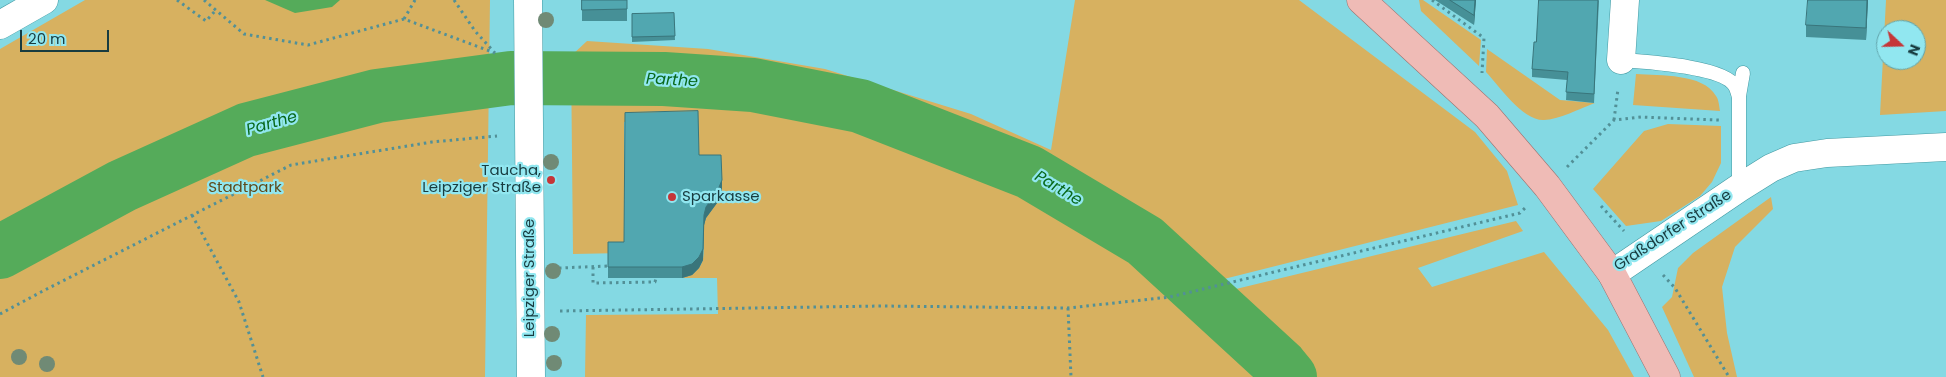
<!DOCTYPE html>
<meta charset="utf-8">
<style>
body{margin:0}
#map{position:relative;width:1946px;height:377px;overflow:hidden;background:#84d9e3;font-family:Poppins,sans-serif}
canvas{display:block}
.north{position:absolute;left:1876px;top:20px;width:50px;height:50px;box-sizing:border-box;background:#91e7f0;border:1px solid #61a3aa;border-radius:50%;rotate:111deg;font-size:14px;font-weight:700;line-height:20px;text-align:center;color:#183c40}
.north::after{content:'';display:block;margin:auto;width:18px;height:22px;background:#c53638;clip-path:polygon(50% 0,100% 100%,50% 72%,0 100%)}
.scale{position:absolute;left:20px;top:30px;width:89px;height:22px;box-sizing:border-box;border:2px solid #183c40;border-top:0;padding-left:6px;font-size:15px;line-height:18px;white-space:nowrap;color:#183c40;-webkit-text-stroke:4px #91e7f0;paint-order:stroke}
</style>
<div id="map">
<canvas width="1946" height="377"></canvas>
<div class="north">N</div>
<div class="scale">20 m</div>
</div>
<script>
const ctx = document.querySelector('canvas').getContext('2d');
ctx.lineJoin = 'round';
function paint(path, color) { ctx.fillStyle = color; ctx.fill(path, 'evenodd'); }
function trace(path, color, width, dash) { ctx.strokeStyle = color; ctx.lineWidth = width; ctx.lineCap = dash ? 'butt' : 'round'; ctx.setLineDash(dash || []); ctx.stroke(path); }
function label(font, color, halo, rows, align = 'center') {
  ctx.font = font + ' Poppins,sans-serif'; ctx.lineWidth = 4.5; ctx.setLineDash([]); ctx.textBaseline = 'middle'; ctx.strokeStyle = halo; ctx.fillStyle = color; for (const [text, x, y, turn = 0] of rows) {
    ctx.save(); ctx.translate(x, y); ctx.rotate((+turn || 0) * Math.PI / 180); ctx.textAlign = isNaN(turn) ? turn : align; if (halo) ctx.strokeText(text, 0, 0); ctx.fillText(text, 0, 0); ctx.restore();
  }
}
paint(new Path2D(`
 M 85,0 L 490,0 L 485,377 L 0,377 L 0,49 Z
 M 1075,0 L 1299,0 L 1475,132 L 1507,171 L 1518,205 L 1216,281 L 1224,303 L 1299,377 L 585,377 L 586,315 L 718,314 L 717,278 L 682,278 C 718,266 696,242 706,218 C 710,209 717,202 722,191 L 699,165 L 698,122 L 624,122 L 624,253 L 573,254 L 571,56 L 587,41 L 708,49 L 825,69 L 971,114 L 1051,150 Z
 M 1419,0 L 1423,0 L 1481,40 L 1479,66 L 1421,11 Z
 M 1886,0 L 1946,0 L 1946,111 L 1880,115 ZM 1886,30 L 1916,30 L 1916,60 L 1886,60 Z
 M 1487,49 L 1560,100 L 1595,103 C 1581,108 1558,120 1544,120 C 1523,121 1499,86 1486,72 Z
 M 1636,74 C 1660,76 1703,73 1716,96 C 1719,100 1719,106 1720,111 L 1633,105 Z
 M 1668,124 L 1721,126 L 1721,163 L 1712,182 L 1700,196 L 1661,221 L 1626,226 L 1593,189 L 1644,131 Z
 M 1771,197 L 1773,209 L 1735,247 L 1722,287 L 1727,333 L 1737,377 L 1694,377 L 1662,307 L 1672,297 L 1678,268 L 1693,253 Z
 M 1516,221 L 1523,231 L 1418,268 L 1432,287 L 1544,252 L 1608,330 L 1634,377 L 1310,377 L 1236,289 Z`), '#d7b160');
paint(new Path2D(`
 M 265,0 L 340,0 L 332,7 L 295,13 Z`), '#55ab5a');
trace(new Path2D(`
 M 0,252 L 122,186 L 246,130 L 377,96 L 511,78 L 664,79 L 753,85 L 860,106 L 1029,172 L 1145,241 L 1281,366 L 1290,377`), '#55ab5a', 54);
const lane = new Path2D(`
 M 1621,60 C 1645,62 1723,66 1735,86 C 1737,89 1738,94 1739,97 L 1739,188
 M 1739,96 L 1743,73`);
const street = new Path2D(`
 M 528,0 L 531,377
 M 0,25 L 44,0
 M 1621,60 L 1625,0`);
const secondary = new Path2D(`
 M 1612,274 L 1739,188 L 1771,168 L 1794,158 L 1827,153 L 1946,147`);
const primary = new Path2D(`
 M 1361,0 L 1487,116 L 1547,186 L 1612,274 L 1666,377`);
trace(lane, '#4299a2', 15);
trace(street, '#4299a2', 29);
trace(secondary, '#4299a2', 29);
trace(primary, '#9d716e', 29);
trace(new Path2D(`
 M 177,0 L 206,21 L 216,10
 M 204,0 L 244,34 L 308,45 L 404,19 L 495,53
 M 454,0 L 475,31 L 495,53
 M 1432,0 L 1484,38 L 1482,73
 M 404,19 L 415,0
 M 1614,120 L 1618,89
 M 1567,167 L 1614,120 L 1641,117 L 1719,120
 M 1601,206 L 1624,231
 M 192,215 L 239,302 L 263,377
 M 593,267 L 593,283 L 655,282 L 656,278
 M 559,268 L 608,266
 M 1663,275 L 1675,288 L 1729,377
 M 1068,308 L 1071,377
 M 560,311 L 882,306 L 1068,308 L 1170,297 L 1520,213 L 1527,206
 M 0,314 L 41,292 L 291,165 L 432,142 L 497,136`), '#529097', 3, [2.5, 4]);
trace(lane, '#fff', 14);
trace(street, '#fff', 28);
trace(secondary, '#fff', 28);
trace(primary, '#efbbb6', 28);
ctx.fillStyle = '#708a75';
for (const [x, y] of [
 [546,20],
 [551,162],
 [553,271],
 [552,334],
 [19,357],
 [554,363],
 [47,364]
]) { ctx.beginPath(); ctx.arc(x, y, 8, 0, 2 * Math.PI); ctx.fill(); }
paint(new Path2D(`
 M 582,0 L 627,0 L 627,21 L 582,21 Z
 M 1435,0 L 1476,0 L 1474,25 Z
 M 1599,0 L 1594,103 L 1566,100 L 1567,80 L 1532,77 L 1532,69 L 1536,42 Z
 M 1868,0 L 1866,40 L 1806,37 L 1806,25 Z
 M 674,13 L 675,40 L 632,42 L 632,14 Z
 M 699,155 L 722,191 L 717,203 L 706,218 L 704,225 L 703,260 L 699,268 L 692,275 L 682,278 L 608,278 L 608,242 L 624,242 Z`), '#469097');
paint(new Path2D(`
 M 1475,0 L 1476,0 L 1474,25 L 1474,15 Z
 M 1867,0 L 1868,0 L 1866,40 L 1866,28 Z
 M 722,180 L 722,191 L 717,203 L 706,218 L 704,225 L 703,260 L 699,268 L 692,275 L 682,278 L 682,267 L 704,215 L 706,207 Z`), '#39757b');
const building = new Path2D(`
 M 582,0 L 627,0 L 627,9 L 582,10 Z
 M 1450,0 L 1475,0 L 1474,15 Z
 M 1539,0 L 1598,0 L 1594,94 L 1566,92 L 1568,72 L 1532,69 L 1534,42 L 1536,42 Z
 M 1808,0 L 1867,0 L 1866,28 L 1806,25 Z
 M 674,13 L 675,36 L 632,37 L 632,14 Z
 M 698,111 L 699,155 L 721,155 L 722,180 L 717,192 L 706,207 L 704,215 L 703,249 L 699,257 L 692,264 L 682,267 L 608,267 L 608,242 L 624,242 L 625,113 Z`);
paint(building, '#51a7b0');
trace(building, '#39757b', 1);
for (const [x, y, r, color] of [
 [551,180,5,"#c53638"],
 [672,197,5,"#c53638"]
]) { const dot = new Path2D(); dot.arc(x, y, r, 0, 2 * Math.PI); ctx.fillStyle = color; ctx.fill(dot); trace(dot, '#91e7f0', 2); }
label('15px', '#183c40', '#91e7f0', [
 ["Taucha,",541,171],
 ["Leipziger Straße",541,188],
 ["Sparkasse",682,197,"left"]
], 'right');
label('15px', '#5f4a1b', '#91e7f0', [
 ["Stadtpark",245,188]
]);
label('15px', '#183c40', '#91e7f0', [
 ["Graßdorfer Straße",1673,231,-33],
 ["Leipziger Straße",530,278,-90]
]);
label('italic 16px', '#09691b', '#91e7f0', [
 ["Parthe",672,81,3],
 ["Parthe",272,124,-16],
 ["Parthe",1058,189,31]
]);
</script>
